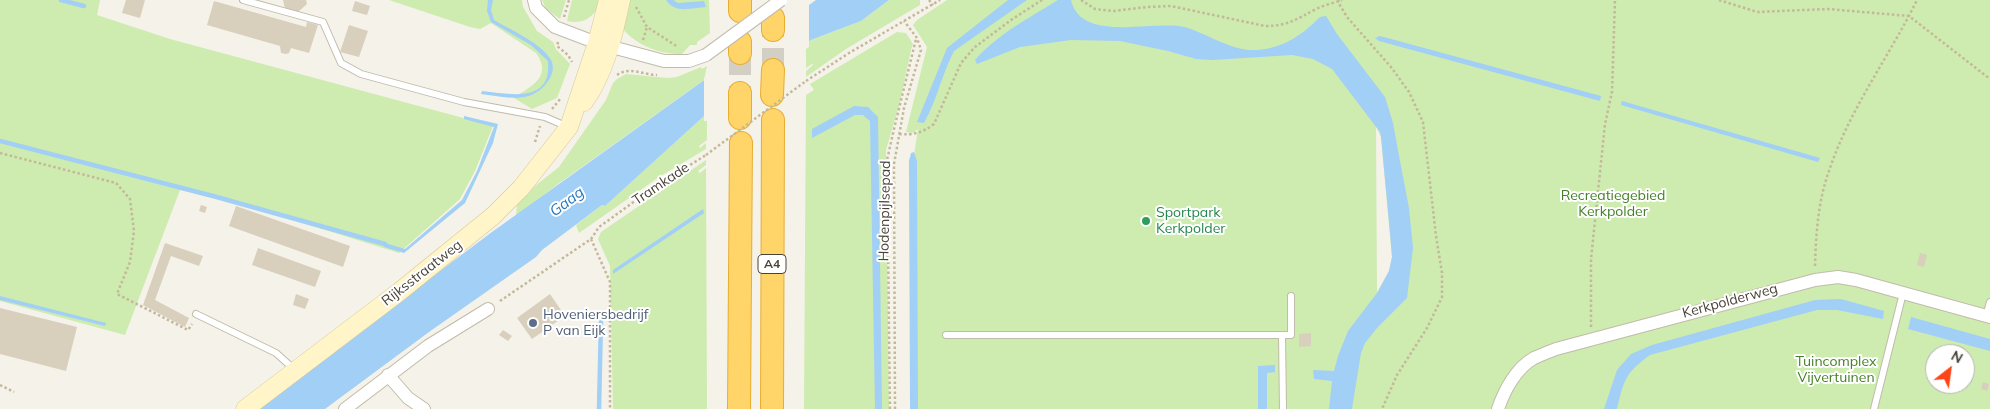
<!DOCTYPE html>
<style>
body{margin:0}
#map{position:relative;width:1990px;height:409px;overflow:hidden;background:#f5f2e9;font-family:Mulish,sans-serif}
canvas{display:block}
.north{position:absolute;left:1925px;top:344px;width:50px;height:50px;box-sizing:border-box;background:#fff;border:1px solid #b6b4af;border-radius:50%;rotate:30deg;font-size:14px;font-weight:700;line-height:20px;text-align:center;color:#494337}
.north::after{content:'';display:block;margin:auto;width:18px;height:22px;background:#ff4416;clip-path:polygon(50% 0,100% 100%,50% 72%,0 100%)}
</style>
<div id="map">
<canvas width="1990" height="409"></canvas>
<div class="north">N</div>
</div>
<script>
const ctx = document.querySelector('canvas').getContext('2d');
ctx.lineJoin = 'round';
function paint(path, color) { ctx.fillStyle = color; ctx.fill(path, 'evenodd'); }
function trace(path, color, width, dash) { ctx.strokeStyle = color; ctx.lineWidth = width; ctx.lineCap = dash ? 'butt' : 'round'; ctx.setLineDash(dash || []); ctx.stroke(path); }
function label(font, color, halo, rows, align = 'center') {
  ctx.font = font + ' Mulish,sans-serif'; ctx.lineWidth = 4; ctx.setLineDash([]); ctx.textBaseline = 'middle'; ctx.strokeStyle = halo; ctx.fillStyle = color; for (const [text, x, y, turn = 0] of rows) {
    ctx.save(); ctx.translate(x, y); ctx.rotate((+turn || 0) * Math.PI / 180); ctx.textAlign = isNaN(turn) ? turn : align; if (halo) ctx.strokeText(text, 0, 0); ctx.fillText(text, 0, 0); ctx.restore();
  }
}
paint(new Path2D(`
 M 0,0 L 100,0 L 97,15 L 170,39 L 493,126 L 475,171 L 460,199 L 399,253 L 258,209 L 180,190 L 125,335 L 0,301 Z
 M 389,0 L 522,0 L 523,7 L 537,31 L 553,42 L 556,49 L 570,64 L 557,98 L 532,109 L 514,98 C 531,86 553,77 536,53 L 491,23 L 480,29 L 470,27 Z
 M 542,0 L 566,0 L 560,19 L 546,9 Z
 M 572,0 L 602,0 C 595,16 585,25 567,21 Z
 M 626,0 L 709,0 L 710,33 L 697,42 L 697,45 L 690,45 L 682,54 C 661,55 636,45 623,29 Z
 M 889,0 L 920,0 L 920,5 L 846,49 L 806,77 L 806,71 L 813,65 L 812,64 L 806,68 L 806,49 L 809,47 L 809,41 L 861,21 Z
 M 947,0 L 1990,0 L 1990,409 L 915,409 L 914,155 L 918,129 L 913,133 L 906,132 L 927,47 L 913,25 L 917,20 ZM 1376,127 L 1381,137 L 1392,257 L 1389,271 L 1377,293 ZM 1935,354 L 1965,354 L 1965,384 L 1935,384 Z
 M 897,32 L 906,33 L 913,44 L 911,50 L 900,102 L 886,150 L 889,409 L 804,409 L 806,95 L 814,90 L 810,84 Z
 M 707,66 L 704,80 L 558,184 L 516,216 L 517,205 L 535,186 L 559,167 L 606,100 L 613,83 L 617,79 L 626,74 L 667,78 L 677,77 L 701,67 L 702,69 Z
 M 704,116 L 704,121 L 707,121 L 707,140 L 699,146 L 700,148 L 706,143 L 706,149 L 659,177 L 579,233 L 576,225 L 602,205 L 605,206 Z
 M 706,160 L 706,165 L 698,171 L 700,173 L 706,168 L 707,409 L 613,409 L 610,266 L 598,239 L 601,232 Z`), '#ceebb0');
paint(new Path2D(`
 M 488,0 L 493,0 L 491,10 L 494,20 C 511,30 541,43 551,60 C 554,65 553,73 550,78 C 533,106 509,97 481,94 L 482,91 C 510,94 552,104 548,61 L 531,45 L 491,22 L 487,11 Z
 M 666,0 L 673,0 L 678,3 L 704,1 L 706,7 C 691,8 675,14 666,0 Z
 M 816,0 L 889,0 L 861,21 L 811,40 L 704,116 L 605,206 L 602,205 L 542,250 L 536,257 L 429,332 L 325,409 L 256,409 L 492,232 Z
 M 1008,0 L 1027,0 L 954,51 C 942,74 937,100 924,123 L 917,122 L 947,48 Z
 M 1058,0 L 1071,0 C 1081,45 1157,18 1188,28 C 1212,36 1231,51 1257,50 C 1284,48 1302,35 1320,17 L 1326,16 L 1337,34 L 1385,97 L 1393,123 L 1400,161 L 1409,208 L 1413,248 L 1407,298 L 1377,328 L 1365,343 L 1361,353 L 1352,409 L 1329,409 L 1332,381 L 1314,379 L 1313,370 L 1334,371 L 1338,356 L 1348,331 L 1377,293 L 1389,271 L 1392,257 L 1390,233 L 1381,137 L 1380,132 L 1332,69 L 1313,59 L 1292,55 L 1212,60 L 1196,59 L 1168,51 L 1120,41 L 1071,40 L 1020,47 L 977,64 L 975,60 C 998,34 1029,18 1058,0 Z
 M 1380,36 L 1601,96 L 1600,101 L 1379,41 L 1375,38 Z
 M 1622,101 L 1820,158 L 1818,162 L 1621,105 Z
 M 854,106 L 868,107 L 878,117 L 882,409 L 875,409 L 870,121 L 863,115 L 855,115 L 812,138 L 812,129 Z
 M 464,116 L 498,124 L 493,143 L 465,203 L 404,253 L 384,247 L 385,243 L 405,249 L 462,200 L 477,171 L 494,127 L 464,119 Z
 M 914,152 L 917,161 L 918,409 L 910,409 L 909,161 L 911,153 Z
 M 703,209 L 704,213 L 613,274 L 613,270 Z
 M 0,296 L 106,323 L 105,326 L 0,300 Z
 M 1841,299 L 1884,311 L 1883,319 L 1837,310 L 1817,310 L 1650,355 C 1625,373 1624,380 1617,409 L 1604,409 L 1617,370 L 1631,354 L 1652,345 L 1815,300 Z
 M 1911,317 L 1990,339 L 1990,351 L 1908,329 Z
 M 1275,365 L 1275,372 L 1267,373 L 1267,409 L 1258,409 L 1258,366 Z`), '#a2cff5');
paint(new Path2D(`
 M 809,2 L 809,43 L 704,119 L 704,78 Z`), '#f5f2e9');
trace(new Path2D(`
 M 61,0 L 84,6
 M 0,141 L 213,196 L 385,244
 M 599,409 L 601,320`), '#a2cff5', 4.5);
paint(new Path2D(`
 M 126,0 L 145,0 L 140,18 L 122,13 Z
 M 283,0 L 306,0 L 307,4 L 297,13 L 285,9 Z
 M 214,1 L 306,27 L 307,22 L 318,25 L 309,53 L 291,48 L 289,53 L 286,54 L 281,53 L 280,46 L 207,25 Z
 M 355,1 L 370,6 L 367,15 L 352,11 Z
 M 349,25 L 368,31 L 359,57 L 340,52 Z
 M 201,205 L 207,207 L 205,213 L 199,211 Z
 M 236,206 L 350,246 L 343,267 L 229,226 Z
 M 165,243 L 203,256 L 199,266 L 171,256 L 155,300 L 189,318 L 185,327 L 143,305 Z
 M 258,248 L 321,271 L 315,287 L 252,265 Z
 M 1920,253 L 1927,255 L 1924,267 L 1917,265 Z
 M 296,294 L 309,299 L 305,309 L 293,305 Z
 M 550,294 L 565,316 L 532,339 L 517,318 Z
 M 0,308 L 77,327 L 66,371 L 0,354 Z
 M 503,330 L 512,336 L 508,341 L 499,335 Z
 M 1311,333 L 1311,346 L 1299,347 L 1299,334 Z
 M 1983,382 L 1989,384 L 1987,391 L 1981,389 Z`), '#d8cfbd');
trace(new Path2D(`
 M 740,53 L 740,93
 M 773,70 L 773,30`), '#d3cfc5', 22, [22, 11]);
const service = new Path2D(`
 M 243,0 L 323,22 L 341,63 L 361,74 L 464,102 L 545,117 L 568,127
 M 196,314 L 276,353 L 295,370
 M 1986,316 L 1990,302
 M 946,335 L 1282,335
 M 1283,409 L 1282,335 L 1291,335 L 1291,296
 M 1874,409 L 1903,293`);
const minor = new Path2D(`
 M 534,0 L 536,8 L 555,27 L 597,43 L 664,61 L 689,61 L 706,55
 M 388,375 L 408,398 L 424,409
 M 345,409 L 428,346 L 488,309
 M 1498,409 C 1504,391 1516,368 1534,358 C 1541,355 1548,352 1556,349 L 1815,280 L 1838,277 L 1856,280 L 1990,317`);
const secondary = new Path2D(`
 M 584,102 C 605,73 614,34 621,0
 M 245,409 L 399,292 L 493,216 L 521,188 L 569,127 L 597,43 L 608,0`);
const motorway = new Path2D(`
 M 740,11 L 740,0
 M 773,18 L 773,30
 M 740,42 L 740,53
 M 740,93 L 740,118
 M 772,95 L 773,70
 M 739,409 L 741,143
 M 772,409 L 773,120`);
trace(service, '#c1bbab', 8);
trace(minor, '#c1bbab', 14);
trace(secondary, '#d8c996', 19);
trace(motorway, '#e7ad31', 24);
trace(new Path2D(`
 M 929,0 L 933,5
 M 1081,0 L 1095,9 L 1113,11 L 1147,7 L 1171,6 L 1265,26 C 1288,26 1297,19 1316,9 C 1324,5 1334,3 1342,0
 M 1339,0 L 1338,2 L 1347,17 L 1391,67 L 1409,92 L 1423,122 L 1436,236 L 1442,273 L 1442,297 L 1427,328 L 1397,375 L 1382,409
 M 1719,0 L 1757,12 L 1828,9 L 1909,16 L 1990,79
 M 636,7 L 647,27 L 678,47
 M 564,17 L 569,0
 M 643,40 L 647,27
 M 558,42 L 557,46 L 568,55 L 572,62
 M 617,75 C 630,66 643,75 657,75
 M 806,81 L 849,53 L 940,0
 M 552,109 L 561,98
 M 899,134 C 914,135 922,133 934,124 L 961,63 L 975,47 L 1011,20 L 1042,0
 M 535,142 L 540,126
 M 0,153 L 116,183 L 130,199 L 134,231 L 130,262 L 117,294 L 188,330 L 192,324
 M 591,239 L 610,282 L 610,409
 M 1815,266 C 1816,234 1818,201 1829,171 C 1849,110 1889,57 1917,0
 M 500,301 L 591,239 L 599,227 L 613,217 L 650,190 L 706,155
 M 1591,327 L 1591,259 L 1605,124 L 1612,92 L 1615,0
 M 0,385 L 14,392
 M 890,409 L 887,160 L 894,129 L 916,39
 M 895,409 L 894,164 L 904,108 L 921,50 L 917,38 L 904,21`), '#c4b89b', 2.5, [2.5, 2.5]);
trace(service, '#fff', 6);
trace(minor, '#fff', 12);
trace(secondary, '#fff5c9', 18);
trace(motorway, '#ffd56a', 22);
const minorBridge = new Path2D(`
 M 706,55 L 781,0`);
trace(minorBridge, '#c1bbab', 14, []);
trace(new Path2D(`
 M 706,155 L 806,81`), '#c4b89b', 2.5, [2.5, 2.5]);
trace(minorBridge, '#fff', 12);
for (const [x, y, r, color] of [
 [1146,221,5,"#2e9e5b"],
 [533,323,5,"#5c6f8a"]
]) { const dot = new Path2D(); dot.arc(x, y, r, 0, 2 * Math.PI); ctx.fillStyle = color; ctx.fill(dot); trace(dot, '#fff', 2); }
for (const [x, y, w] of [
 [772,264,28]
]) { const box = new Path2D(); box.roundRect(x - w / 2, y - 9.5, w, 19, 4); ctx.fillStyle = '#fff'; ctx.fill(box); trace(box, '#494337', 1); }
label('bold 12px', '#494337', null, [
 ["A4",772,264]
]);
label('14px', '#494337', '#fff', [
 ["Tramkade",661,184,-34],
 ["Hodenpijlsepad",885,211,-89],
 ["Rijksstraatweg",422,273,-38],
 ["Kerkpolderweg",1730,301,-15]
]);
label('14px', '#438025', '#fff', [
 ["Recreatiegebied",1613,196],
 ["Kerkpolder",1613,212],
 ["Tuincomplex",1836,362],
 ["Vijvertuinen",1836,378]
]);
label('14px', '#27864d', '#fff', [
 ["Sportpark",1156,213],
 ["Kerkpolder",1156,229]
], 'left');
label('14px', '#4e5e75', '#fff', [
 ["Hoveniersbedrijf",543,315],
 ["P van Eijk",543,331]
], 'left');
label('italic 15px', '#2877bd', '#fff', [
 ["Gaag",567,202,-37]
]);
</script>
